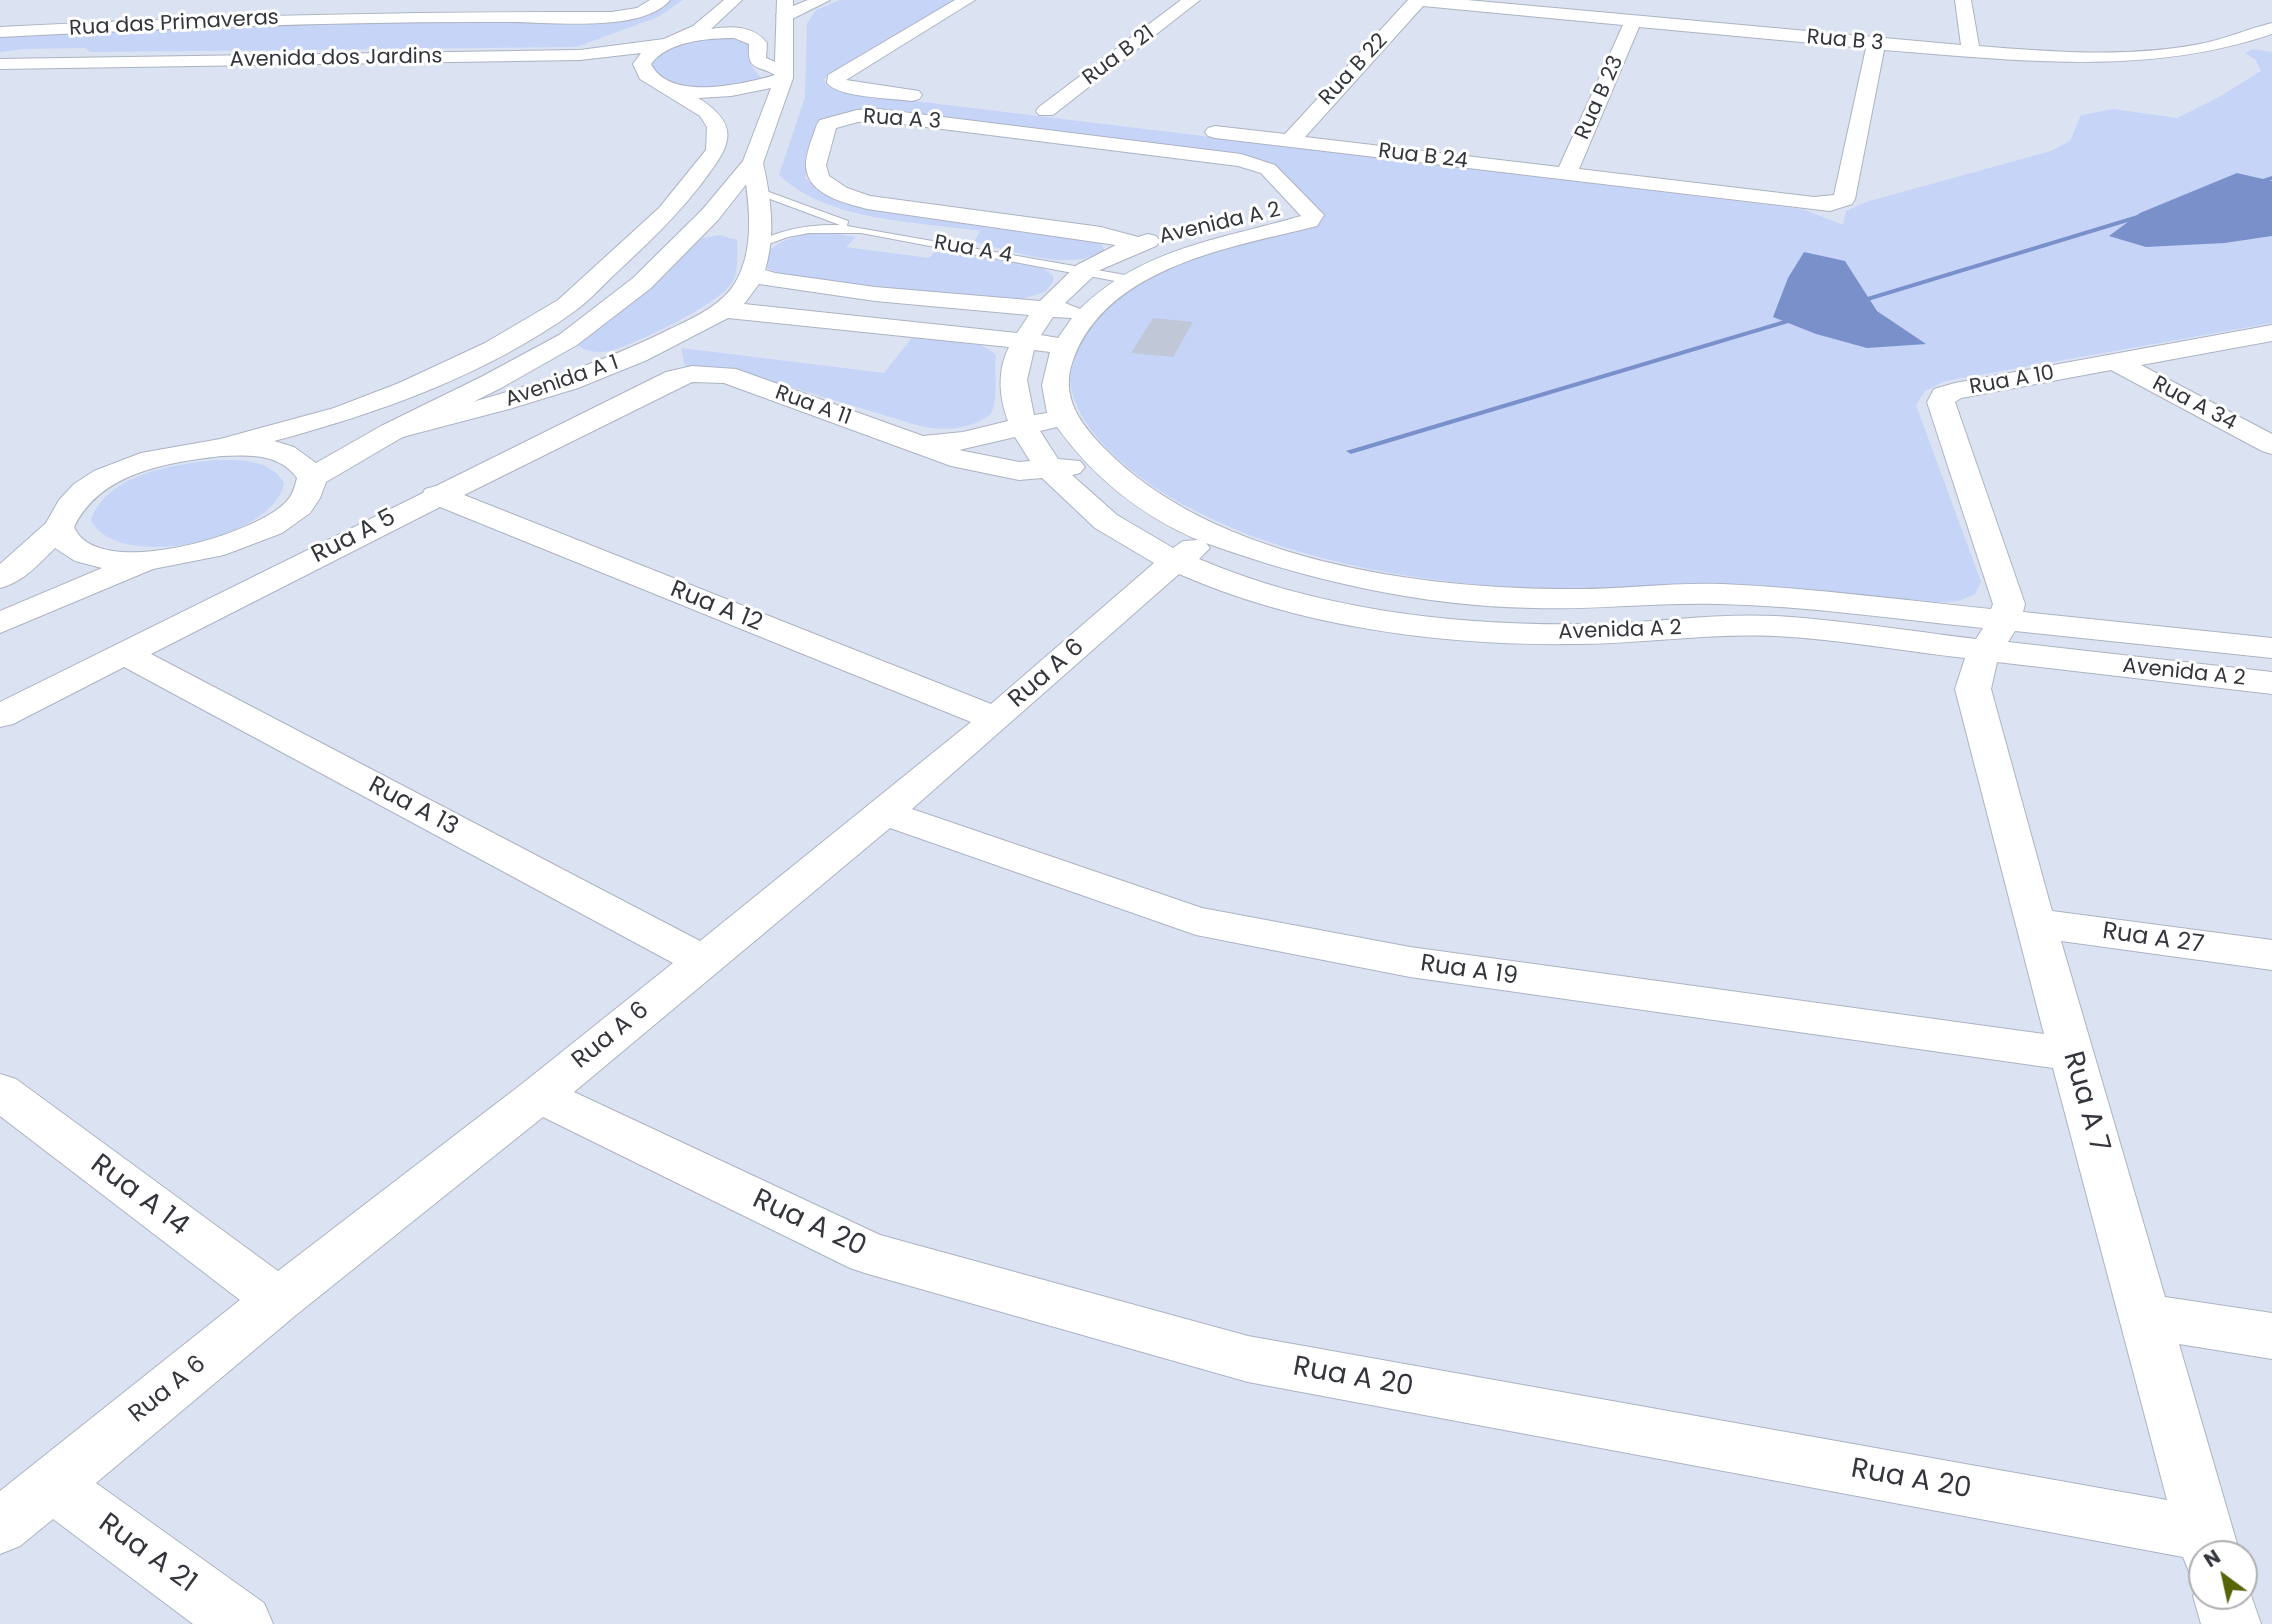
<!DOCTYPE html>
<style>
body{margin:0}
#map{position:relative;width:2272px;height:1624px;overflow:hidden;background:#dbe2f2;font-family:Poppins,sans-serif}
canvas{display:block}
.north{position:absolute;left:2188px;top:1540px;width:70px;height:70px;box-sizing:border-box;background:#fff;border:2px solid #aeafb1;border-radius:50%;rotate:327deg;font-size:19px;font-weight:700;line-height:28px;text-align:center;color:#34363d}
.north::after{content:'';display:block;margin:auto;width:24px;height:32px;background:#576407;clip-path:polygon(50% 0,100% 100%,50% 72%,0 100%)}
</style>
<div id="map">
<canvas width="2272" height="1624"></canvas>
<div class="north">N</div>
</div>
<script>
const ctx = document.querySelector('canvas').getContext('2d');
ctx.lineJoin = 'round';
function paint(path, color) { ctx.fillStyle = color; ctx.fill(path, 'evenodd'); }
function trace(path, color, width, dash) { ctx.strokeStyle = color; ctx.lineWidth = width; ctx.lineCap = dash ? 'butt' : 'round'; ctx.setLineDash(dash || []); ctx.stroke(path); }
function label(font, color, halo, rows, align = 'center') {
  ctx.font = font + ' Poppins,sans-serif'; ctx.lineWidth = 6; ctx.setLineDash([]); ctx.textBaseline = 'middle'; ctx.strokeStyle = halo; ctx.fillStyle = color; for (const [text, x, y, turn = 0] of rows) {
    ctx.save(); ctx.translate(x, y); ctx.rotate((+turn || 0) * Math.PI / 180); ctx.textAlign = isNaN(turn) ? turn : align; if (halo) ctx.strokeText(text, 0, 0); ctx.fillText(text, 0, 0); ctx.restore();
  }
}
paint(new Path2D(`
 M 669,0 L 683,0 L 658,17 L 576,47 L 91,52 L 85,48 L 25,49 L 0,52 L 0,34 L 349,24 L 353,20 L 603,21 Z
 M 840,0 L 955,0 L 827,76 L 824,79 L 827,86 L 841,92 L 1802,209 L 1843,225 L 1846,211 L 1866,202 L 2051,151 L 2070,141 L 2081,115 L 2114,109 L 2177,118 L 2219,97 L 2261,71 L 2256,60 L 2245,53 L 2253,49 L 2272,52 L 2272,181 L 2237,173 L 2225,243 L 2272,236 L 2272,323 L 1945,381 L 1925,391 L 1916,405 L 1981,582 L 1975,594 L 1959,601 L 1934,603 L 1515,588 C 1403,579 1288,560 1188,507 C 1133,478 1034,406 1083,333 C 1087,326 1095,320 1101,314 C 1108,307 1115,297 1123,291 C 1173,255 1253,237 1313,227 L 1321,211 L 1274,168 L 877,111 L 821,121 L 815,125 L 805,178 L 821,190 L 1100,241 L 1105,251 C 1065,272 1016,251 974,242 L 980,231 C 915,221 829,222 779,175 L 805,97 L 807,23 L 816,10 ZM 1845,261 L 1877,311 L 1925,344 L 1788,278 Z
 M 703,39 C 719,38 736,37 750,46 C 746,59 751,68 761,77 C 741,91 687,92 665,81 C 660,78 654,70 650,65 L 664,51 Z
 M 831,233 L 856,237 L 846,247 L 929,258 L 937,250 L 1042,267 L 1053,276 L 1053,282 L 1045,292 L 1015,301 L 793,280 L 767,268 L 768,251 C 788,236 806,232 831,233 Z
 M 719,235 L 737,240 C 737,254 739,272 732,283 C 717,305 636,344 610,351 C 599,353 587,352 579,346 L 578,342 L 698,239 Z
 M 914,335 C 939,339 977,336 996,355 C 994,372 999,402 990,415 C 969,430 944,431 920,426 L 731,369 L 685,367 L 681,348 L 884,373 Z
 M 214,460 C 240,460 269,458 284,483 C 275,539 117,574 91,520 C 107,474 172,465 214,460 Z`), '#c6d4f8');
paint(new Path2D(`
 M 2237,173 L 2272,181 L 2272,236 L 2225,243 L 2146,247 L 2109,236 L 2140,213 Z
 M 1804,252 L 1845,261 L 1877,311 L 1926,344 L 1867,348 L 1816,334 L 1773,317 L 1788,278 Z`), '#7a90cb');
paint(new Path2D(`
 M 2272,176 L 2272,180 L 2251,186 L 2248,184 Z
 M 2144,213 L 2151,215 L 1858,304 L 1851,302 Z
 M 1798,316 L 1805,318 L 1354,453 L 1351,454 L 1346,451 Z`), '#7a90cb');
paint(new Path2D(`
 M 1153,318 L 1193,322 L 1173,357 L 1131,353 Z`), '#c0c7d7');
const service = new Path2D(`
 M 758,188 L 848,221 L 847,226 L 1131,276 L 1137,280 L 1131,284 L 861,233 L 809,233 L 788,237 L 760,247 L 756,246 L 756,242 C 783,229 810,224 840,225 L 754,193 L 754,189 Z`);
const minor = new Path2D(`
 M 650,0 L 670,0 C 643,33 551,22 511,22 C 340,21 170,28 0,37 L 0,27 C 204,16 408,11 612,12 L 637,8 Z
 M 808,0 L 830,0 L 790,20 L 784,21 L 776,16 L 778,12 Z
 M 955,0 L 975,0 L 846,80 L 919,91 L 922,95 L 919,99 L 912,101 C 892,98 839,98 827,83 L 828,75 Z
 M 1181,0 L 1200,0 L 1053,115 L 1039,115 L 1036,111 L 1039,107 Z
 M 1408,0 L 1467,0 L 1961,45 L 1955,0 L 1971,0 L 1979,46 C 2052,52 2127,58 2200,44 C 2224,39 2248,29 2272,23 L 2272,34 C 2146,77 2014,60 1884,50 L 1855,199 L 1852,204 L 1830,211 L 1215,138 L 1208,136 L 1205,132 L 1208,128 L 1215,126 L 1285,134 ZM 1423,6 L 1623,25 L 1559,167 L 1305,137 ZM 1639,27 L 1866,48 L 1834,195 L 1814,197 L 1579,169 Z
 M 878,109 L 1241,154 L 1275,165 L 1324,215 L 1317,226 C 1233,247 1107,266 1073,360 C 1060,396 1079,422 1103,447 C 1214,562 1424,590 1577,589 C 1625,589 1674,582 1722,584 C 1812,588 1902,600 1991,609 L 1993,604 L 1927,402 L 1934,389 L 1955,383 L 2272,325 L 2272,341 L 2141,365 L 2272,434 L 2272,454 L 2262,451 L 2111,370 L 1961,398 L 1955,402 L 2025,604 L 2023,612 L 2272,638 L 2272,658 L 2015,631 L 2008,642 L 2272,672 L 2272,694 L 1997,662 L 1991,689 L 2052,911 L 2272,940 L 2272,970 L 2061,941 L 2165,1297 L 2272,1313 L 2272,1359 L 2179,1344 L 2240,1554 L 2202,1554 L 2202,1596 L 2244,1596 L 2244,1575 L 2261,1624 L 2201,1624 L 2193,1596 L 2201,1578 L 2190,1574 L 2183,1557 L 1248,1382 L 868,1274 L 850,1268 L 543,1117 L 296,1315 L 96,1483 L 264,1603 L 273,1624 L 193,1624 L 53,1519 L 20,1546 L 0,1554 L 0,1491 L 240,1300 L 0,1116 L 0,1074 L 16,1079 L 278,1271 L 523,1083 L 673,963 L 124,667 L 13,724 L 0,727 L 0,702 L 423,493 L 425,489 L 436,486 L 666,372 L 692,366 L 736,369 L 923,436 L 963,432 L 1008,421 C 999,397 997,371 1009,347 L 728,318 L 647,360 L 578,388 L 509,409 L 391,440 L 381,438 L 377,432 L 381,426 C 480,401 578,375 670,329 C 693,318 721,306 735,283 C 756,248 749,202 743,163 L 746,159 L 760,159 L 763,163 C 771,199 776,235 765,270 L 775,273 L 875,287 L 1040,301 L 1077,265 L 1116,245 L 867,209 C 845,203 808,195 806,167 C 805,154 813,137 817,124 L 820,120 L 857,110 ZM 878,121 L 1238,166 L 1261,173 L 1301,216 C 1222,239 1142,248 1080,309 L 1065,303 L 1100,270 L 1156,246 L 1160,241 L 1156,236 L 1148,234 L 1138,237 L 1101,227 L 870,196 L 847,188 L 829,176 L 826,165 L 836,128 L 858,122 ZM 759,284 L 875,301 L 1029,315 L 1017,333 L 744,304 ZM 1053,317 L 1072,318 L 1058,338 L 1041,335 ZM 1034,350 L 1050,352 L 1042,385 L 1047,413 L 1034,415 L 1027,380 ZM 692,382 L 724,383 L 951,466 L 1019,480 L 1042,478 L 1095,528 L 1154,563 L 991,704 L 464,495 ZM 1057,427 C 1094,478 1140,515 1198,540 L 1183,541 L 1173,548 L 1117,515 L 1072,475 L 1080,473 L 1085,467 L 1080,461 L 1058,459 L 1040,431 ZM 1015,437 L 1030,461 L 1019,462 L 959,450 ZM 440,507 L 971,722 L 700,941 L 151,654 ZM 1206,543 C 1311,581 1421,606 1533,608 C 1595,610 1657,602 1719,604 C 1807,606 1896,619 1983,628 L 1976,639 C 1910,631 1842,620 1776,616 C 1718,613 1658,622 1600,624 C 1466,627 1323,612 1199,559 L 1210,548 ZM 1179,574 C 1300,627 1442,646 1574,644 C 1641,644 1708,633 1775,636 C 1838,639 1902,651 1965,658 L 1955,689 L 2044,1034 L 1410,947 L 1202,908 L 912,809 ZM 890,828 L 1196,935 L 1410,977 L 2053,1068 L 2167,1500 L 1248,1336 L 880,1235 L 574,1092 Z`);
const tertiary = new Path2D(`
 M 724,0 L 742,0 L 711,29 C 731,26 753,25 767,43 L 766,58 L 775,62 L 777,0 L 793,0 L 793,78 L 763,163 L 718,220 L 651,288 L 577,345 L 501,388 L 401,438 L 326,482 L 320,498 L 310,513 L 282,533 L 224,555 L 153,569 L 0,633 L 0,611 L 102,568 L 75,561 L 55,548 C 38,565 23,582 0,588 L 0,564 L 46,523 L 59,500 L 74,484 L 94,471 L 141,453 L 220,439 L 334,408 L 399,383 L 485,343 L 558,300 L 659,208 L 706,150 L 707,127 L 700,116 L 640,79 L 633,64 L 641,53 L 580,60 L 0,69 L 0,59 L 580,50 L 664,39 L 693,26 ZM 734,38 L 749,44 C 747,73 758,64 775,75 C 744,84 669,102 651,64 C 668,41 707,38 734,38 ZM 771,88 L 743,161 L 702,210 L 633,278 L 559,335 L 483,376 L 381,426 L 316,463 L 294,447 L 274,441 C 379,413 486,375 575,311 C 589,301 601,287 614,275 C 644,247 673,220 699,187 C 726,151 747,128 698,98 L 731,96 ZM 221,456 C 249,455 279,453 297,478 C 295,487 292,496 286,502 C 255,535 97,582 74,527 C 101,472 166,463 221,456 Z`);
trace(service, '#acb3c2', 2);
trace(minor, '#acb3c2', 2);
trace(tertiary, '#acb3c2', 2);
paint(service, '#fff');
paint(minor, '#fff');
paint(tertiary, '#fff');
label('21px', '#34363d', '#fff', [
 ["Rua das Primaveras",174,24,-3],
 ["Rua B 3",1845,41,5],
 ["Rua B 21",1119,56,-37],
 ["Avenida dos Jardins",336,59,-1],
 ["Rua B 22",1354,70,-47],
 ["Rua B 23",1600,98,-66],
 ["Rua A 3",902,120,4],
 ["Rua B 24",1423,157,7],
 ["Avenida A 2",1220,224,-13],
 ["Rua A 4",973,250,10],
 ["Rua A 10",2012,381,-10],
 ["Avenida A 1",562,382,-19],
 ["Rua A 34",2194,404,28],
 ["Rua A 11",813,406,20],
 ["Avenida A 2",1620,631,-2],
 ["Avenida A 2",2184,673,6]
]);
label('24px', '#34363d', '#fff', [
 ["Rua A 5",354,537,-27],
 ["Rua A 12",716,607,22],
 ["Rua A 6",1047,674,-41],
 ["Rua A 13",413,807,28],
 ["Rua A 27",2153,939,8],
 ["Rua A 19",1469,971,8],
 ["Rua A 6",611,1036,-39],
 ["Rua A 6",168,1390,-39]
]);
label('28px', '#34363d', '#fff', [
 ["Rua A 7",2085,1102,74],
 ["Rua A 14",139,1196,37],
 ["Rua A 20",809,1224,25],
 ["Rua A 20",1353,1378,10],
 ["Rua A 20",1911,1480,10],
 ["Rua A 21",147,1554,36]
]);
</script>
